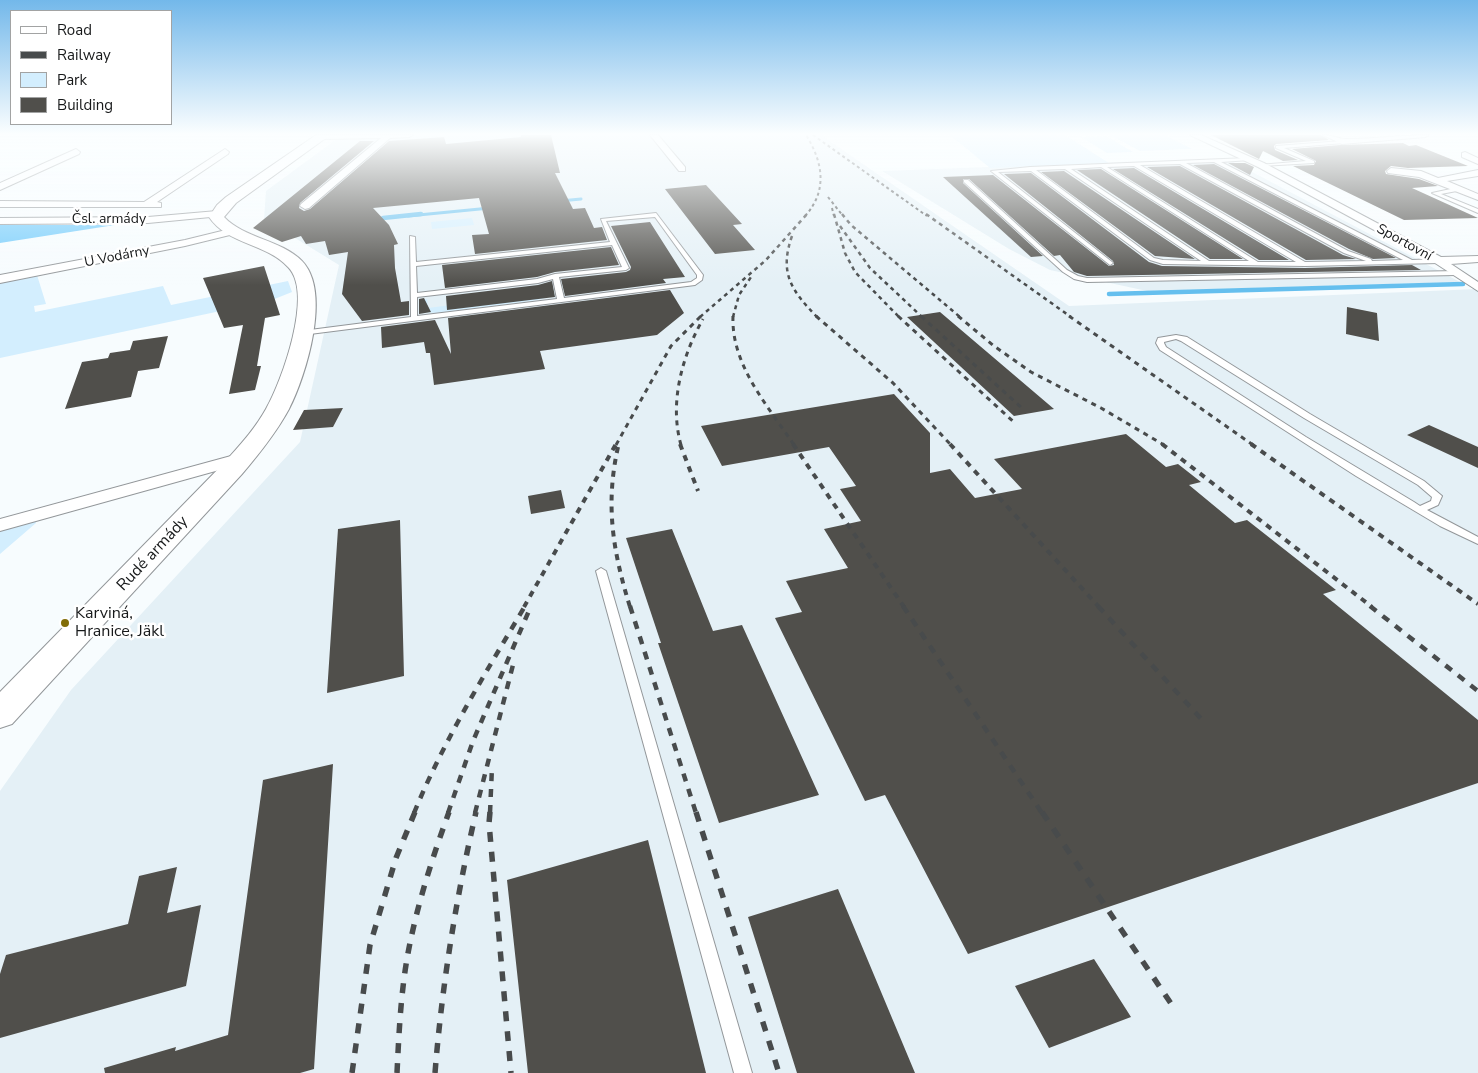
<!DOCTYPE html>
<meta charset="utf-8">
<style>
body{margin:0}
#map{position:relative;width:1478px;height:1073px;overflow:hidden;background:#f7fcfe;font-family:"Nunito Sans",sans-serif}
canvas{display:block}
.legend{position:absolute;left:10px;top:10px;width:162px;height:115px;box-sizing:border-box;background:#fff;border:1px solid #a2a3a3;margin:0;padding:6px 9px;list-style:none;font-size:15px;color:#17191a}
.legend li{display:flex;align-items:center;gap:10px;height:25px}
.legend b{width:25px;border:1px solid #a2a3a3}
</style>
<div id="map">
<canvas width="1478" height="1073"></canvas>
<ul class="legend">
<li><b style="height:6px;background:#fff"></b>Road</li>
<li><b style="height:6px;background:#484b4c"></b>Railway</li>
<li><b style="height:14px;background:#d3eefe"></b>Park</li>
<li><b style="height:14px;background:#504f4b"></b>Building</li>
</ul>
</div>
<script>
const ctx = document.querySelector('canvas').getContext('2d');
ctx.lineJoin = 'round';
function paint(path, color) { ctx.fillStyle = color; ctx.fill(path, 'evenodd'); }
function trace(path, color, width, dash) { ctx.strokeStyle = color; ctx.lineWidth = width; ctx.lineCap = dash ? 'butt' : 'round'; ctx.setLineDash(dash || []); ctx.stroke(path); }
function label(font, color, halo, rows, align = 'center') {
  ctx.font = font + ' "Nunito Sans",sans-serif'; ctx.lineWidth = 5; ctx.setLineDash([]); ctx.textBaseline = 'middle'; ctx.strokeStyle = halo; ctx.fillStyle = color; for (const [text, x, y, turn = 0] of rows) {
    ctx.save(); ctx.translate(x, y); ctx.rotate((+turn || 0) * Math.PI / 180); ctx.textAlign = isNaN(turn) ? turn : align; if (halo) ctx.strokeText(text, 0, 0); ctx.fillText(text, 0, 0); ctx.restore();
  }
}
paint(new Path2D(`
 M 342,135 L 821,135 L 1069,306 L 1478,289 L 1478,1073 L 0,1073 L 0,791 L 71,690 L 300,442 L 339,265 L 264,219 L 266,191 Z
 M 1226,158 L 1460,282 L 1147,291 L 1050,270 L 1009,249 L 882,171 Z`), '#e4f0f6');
paint(new Path2D(`
 M 950,135 L 1065,135 L 1109,163 L 990,168 Z
 M 1110,135 L 1165,135 L 1192,149 L 1140,151 Z
 M 1106,136 L 1133,152 L 1107,153 L 1081,137 Z
 M 472,218 L 474,225 L 432,229 L 431,222 Z
 M 37,275 L 46,304 L 34,306 L 35,312 L 163,286 L 171,305 L 288,281 L 292,292 L 272,300 L 0,358 L 0,281 Z
 M 528,295 L 544,298 L 537,300 L 436,313 L 425,312 L 423,300 L 427,299 L 428,308 Z
 M 35,520 L 36,523 L 0,554 L 0,530 Z`), '#d3eefe');
paint(new Path2D(`
 M 0,225 L 115,225 L 0,243 Z`), '#72cbfb');
trace(new Path2D(`
 M 560,201 L 581,199
 M 408,216 L 490,208`), '#65bfee', 3);
trace(new Path2D(`
 M 383,218 L 421,214
 M 1109,294 L 1463,284`), '#65bfee', 4.5);
paint(new Path2D(`
 M 521,135 L 551,135 L 560,173 L 555,173 L 573,209 L 585,208 L 594,228 L 602,227 L 607,240 L 475,254 L 472,235 L 489,234 L 479,198 L 373,208 L 389,225 L 398,244 L 394,245 L 395,268 L 401,302 L 409,301 L 409,315 L 362,321 L 342,294 L 348,252 L 329,255 L 325,241 L 306,244 L 301,236 L 282,242 L 253,228 L 360,141 L 374,141 L 300,203 L 299,208 L 304,211 L 310,209 L 389,141 L 444,137 L 446,144 L 521,137 Z
 M 1211,135 L 1321,135 L 1329,140 L 1276,144 L 1274,146 L 1275,150 L 1298,160 L 1283,161 L 1263,151 L 1259,159 Z
 M 1403,143 L 1409,146 L 1416,145 L 1468,166 L 1408,168 L 1391,166 L 1385,171 L 1386,174 L 1419,179 L 1438,186 L 1412,188 L 1478,218 L 1404,220 L 1293,166 L 1314,165 L 1316,161 L 1292,149 L 1340,145 Z
 M 1228,163 L 1245,163 L 1254,167 L 1250,175 Z
 M 1214,164 L 1396,258 L 1373,259 L 1349,249 L 1193,165 Z
 M 1180,166 L 1343,255 L 1356,259 L 1306,260 L 1147,167 Z
 M 1134,168 L 1289,260 L 1259,260 L 1113,169 Z
 M 1101,169 L 1243,259 L 1210,259 L 1077,170 Z
 M 1064,171 L 1195,259 L 1155,256 L 1041,172 Z
 M 1031,173 L 1149,262 L 1162,266 L 1305,268 L 1412,265 L 1421,270 L 1087,276 L 1074,272 L 1060,255 L 1054,256 L 969,179 L 963,179 L 963,183 L 1043,256 L 1031,257 L 943,177 L 993,175 L 1109,266 L 1114,265 L 1113,261 L 1004,174 Z
 M 706,185 L 742,224 L 733,225 L 755,250 L 715,254 L 665,189 Z
 M 650,222 L 685,277 L 663,279 L 666,283 L 565,296 L 561,279 L 626,272 L 630,270 L 631,267 L 611,226 Z
 M 611,247 L 619,265 L 555,272 L 537,277 L 445,288 L 442,265 Z
 M 264,266 L 280,315 L 265,318 L 257,366 L 261,366 L 255,390 L 229,394 L 243,325 L 224,328 L 203,278 Z
 M 552,281 L 555,297 L 447,310 L 446,296 L 538,285 Z
 M 670,290 L 684,313 L 657,335 L 540,351 L 545,369 L 434,385 L 430,353 L 426,353 L 424,342 L 382,348 L 381,327 L 435,320 L 451,354 L 448,318 Z
 M 424,298 L 431,312 L 419,314 L 419,299 Z
 M 1347,307 L 1377,313 L 1379,341 L 1346,334 Z
 M 940,312 L 1054,409 L 1014,416 L 907,317 Z
 M 168,336 L 159,368 L 138,371 L 131,397 L 65,409 L 82,362 L 108,358 L 110,353 L 130,350 L 133,341 Z
 M 894,394 L 930,433 L 930,473 L 950,469 L 975,498 L 1022,489 L 994,459 L 1126,434 L 1166,467 L 1178,464 L 1201,482 L 1189,485 L 1235,523 L 1247,520 L 1336,590 L 1323,594 L 1478,720 L 1478,783 L 968,954 L 885,795 L 865,801 L 775,618 L 802,612 L 786,581 L 848,568 L 824,529 L 861,521 L 840,489 L 856,486 L 829,447 L 722,466 L 701,426 Z
 M 343,408 L 333,427 L 293,430 L 304,410 Z
 M 1429,425 L 1478,447 L 1478,468 L 1407,435 Z
 M 561,490 L 565,508 L 531,514 L 528,496 Z
 M 400,520 L 404,676 L 327,693 L 338,529 Z
 M 672,529 L 713,631 L 742,625 L 819,795 L 719,823 L 658,643 L 661,643 L 626,538 Z
 M 333,764 L 314,1069 L 300,1073 L 105,1073 L 104,1068 L 176,1047 L 175,1051 L 228,1035 L 263,780 Z
 M 648,840 L 706,1073 L 528,1073 L 507,880 Z
 M 177,867 L 167,913 L 201,905 L 186,986 L 0,1038 L 0,974 L 6,955 L 128,924 L 139,876 Z
 M 838,889 L 915,1073 L 797,1073 L 748,917 Z
 M 1094,959 L 1131,1017 L 1049,1048 L 1015,986 Z`), '#504f4b');
const service = new Path2D(`
 M 1342,141 L 1344,143 L 1284,148 L 1314,161 L 1314,163 L 1261,166 L 1259,165 L 1306,161 L 1276,148 L 1276,146 Z
 M 1248,158 L 1250,160 L 1221,162 L 1412,260 L 1439,259 L 1442,261 L 1439,263 L 1305,266 L 1163,264 L 1150,260 L 1031,171 L 998,172 L 1112,262 L 1113,263 L 1110,265 L 991,171 L 1030,167 ZM 1214,162 L 1403,260 L 1372,261 L 1371,259 L 1348,251 L 1186,163 ZM 1180,164 L 1344,253 L 1366,261 L 1305,262 L 1140,165 ZM 1134,166 L 1296,262 L 1258,262 L 1107,167 ZM 1101,167 L 1249,261 L 1209,261 L 1071,169 ZM 1065,169 L 1201,261 L 1163,260 L 1154,258 L 1036,170 Z
 M 964,180 L 968,180 L 1067,270 L 1078,276 L 1087,278 L 1457,271 L 1460,273 L 1457,275 L 1087,282 L 1074,279 L 1063,272 L 964,182 Z
 M 1460,187 L 1462,190 L 1441,194 L 1478,209 L 1478,213 L 1432,193 Z
 M 656,213 L 703,275 L 702,280 L 695,285 L 302,335 L 298,333 L 302,331 L 411,317 L 410,236 L 415,237 L 416,262 L 610,242 L 601,219 ZM 655,217 L 697,275 L 697,278 L 691,282 L 564,298 L 559,277 L 626,270 L 629,268 L 606,221 ZM 612,245 L 622,267 L 555,274 L 537,279 L 417,293 L 416,266 ZM 553,279 L 557,299 L 417,316 L 417,297 L 538,283 Z
 M 1176,335 L 1187,337 L 1310,414 L 1424,481 L 1442,496 L 1438,505 L 1427,510 L 1478,537 L 1478,544 L 1440,526 L 1356,476 L 1160,350 L 1156,343 L 1158,338 ZM 1176,339 L 1181,341 L 1304,418 L 1418,485 L 1432,497 L 1431,501 L 1420,506 L 1414,502 L 1306,437 L 1166,347 L 1164,343 L 1164,342 Z
 M 601,568 L 606,571 L 752,1073 L 734,1073 L 596,571 Z`);
const minor = new Path2D(`
 M 319,135 L 413,135 L 409,137 L 390,138 L 309,208 L 305,209 L 300,206 L 301,204 L 381,138 L 321,139 L 317,137 Z
 M 650,135 L 658,135 L 685,167 L 685,171 L 679,171 Z
 M 1190,135 L 1201,135 L 1264,163 L 1441,257 L 1478,256 L 1478,262 L 1451,264 L 1478,282 L 1478,291 L 1435,263 L 1258,167 Z
 M 1323,135 C 1332,135 1339,139 1346,139 C 1374,139 1401,135 1429,135 L 1425,137 L 1342,144 Z
 M 76,149 L 80,152 L 79,154 L 0,190 L 0,183 Z
 M 225,149 L 229,152 L 228,154 L 157,202 L 161,203 L 161,207 L 0,207 L 0,201 L 144,202 Z
 M 1465,152 L 1478,158 L 1478,164 L 1462,157 L 1462,153 Z
 M 1391,168 L 1421,171 L 1438,178 L 1478,170 L 1478,176 L 1447,181 L 1478,194 L 1478,200 L 1419,177 L 1388,173 L 1387,171 Z
 M 217,211 L 222,214 L 221,216 L 148,223 L 0,224 L 0,218 L 148,217 Z
 M 234,228 L 239,231 L 238,233 L 185,246 L 0,283 L 0,275 L 185,240 Z
 M 242,453 L 248,454 L 250,458 L 248,462 L 0,531 L 0,519 Z`);
const secondary = new Path2D(`
 M 316,135 L 330,135 L 236,203 L 224,217 C 245,239 280,239 302,261 C 332,292 306,376 289,409 C 276,433 259,454 242,474 L 12,724 L 0,728 L 0,692 L 224,463 C 239,446 255,429 266,409 C 282,381 314,293 288,267 C 266,243 228,245 209,217 L 217,205 L 226,197 Z`);
trace(service, '#93979a', 2);
trace(minor, '#93979a', 2);
trace(secondary, '#93979a', 2);
paint(service, '#fff');
paint(minor, '#fff');
paint(secondary, '#fff');
trace(new Path2D(`
 M 813,135 L 927,216
 M 828,197 L 843,216
 M 832,208 L 834,216
 M 805,216 C 828,191 823,162 806,135`), '#484b4c', 2, [3, 3]);
trace(new Path2D(`
 M 834,214 L 845,253 L 855,272 L 899,317
 M 842,214 L 851,225 L 960,317
 M 926,214 L 1071,317
 M 840,226 L 870,268 L 922,317
 M 792,236 C 779,273 791,290 817,317
 M 700,317 L 766,260 L 807,214
 M 733,317 L 739,295 L 751,277`), '#484b4c', 2.5, [4, 4]);
trace(new Path2D(`
 M 733,316 C 731,365 768,406 794,445
 M 816,316 L 893,383 L 951,445
 M 898,316 L 1016,424
 M 921,316 L 1024,410
 M 958,316 L 994,346 L 1031,372 L 1101,408 L 1164,445
 M 1069,316 L 1253,445
 M 616,445 L 671,346 L 701,316
 M 681,445 C 669,403 682,356 703,319`), '#484b4c', 3, [5, 5]);
trace(new Path2D(`
 M 680,444 L 698,491
 M 793,444 L 904,607
 M 950,444 L 1099,607
 M 1162,444 L 1372,607
 M 1251,444 L 1478,604
 M 618,447 C 605,505 613,552 630,607
 M 524,607 L 616,444`), '#484b4c', 4, [6, 6]);
trace(new Path2D(`
 M 630,606 L 696,813
 M 903,606 L 1042,813
 M 1098,606 L 1205,723
 M 1370,606 L 1478,691
 M 414,813 C 444,740 485,674 525,606
 M 448,813 L 473,741 L 531,606
 M 475,813 L 514,661
 M 490,813 L 492,767`), '#484b4c', 4.5, [8, 8]);
trace(new Path2D(`
 M 490,812 L 489,823 L 511,1073
 M 696,812 L 779,1073
 M 1042,812 L 1172,1005
 M 352,1073 L 370,945 L 396,858 L 415,812
 M 397,1073 C 399,1031 401,988 409,948 C 418,902 433,856 449,812
 M 435,1073 C 442,985 456,898 476,812`), '#484b4c', 5.5, [10, 10]);
const sky = ctx.createLinearGradient(0, 0, 0, 285);
sky.addColorStop(0, '#73b8ea');
sky.addColorStop(0.47, '#fbfeff');
sky.addColorStop(1, '#fbfeff00');
ctx.fillStyle = sky;
ctx.fillRect(0, 0, 1478, 285);
for (const [x, y, r, color] of [
 [65,623,5,"#816d08"]
]) { const dot = new Path2D(); dot.arc(x, y, r, 0, 2 * Math.PI); ctx.fillStyle = color; ctx.fill(dot); trace(dot, '#fff', 2); }
label('14px', '#17191a', '#fff', [
 ["Čsl. armády",109,220],
 ["Sportovní",1404,243,29],
 ["U Vodárny",117,257,-11]
]);
label('16px', '#17191a', '#fff', [
 ["Rudé armády",153,554,-47]
]);
label('16px', '#17191a', '#fff', [
 ["Karviná,",75,614],
 ["Hranice, Jäkl",75,632]
], 'left');
</script>
